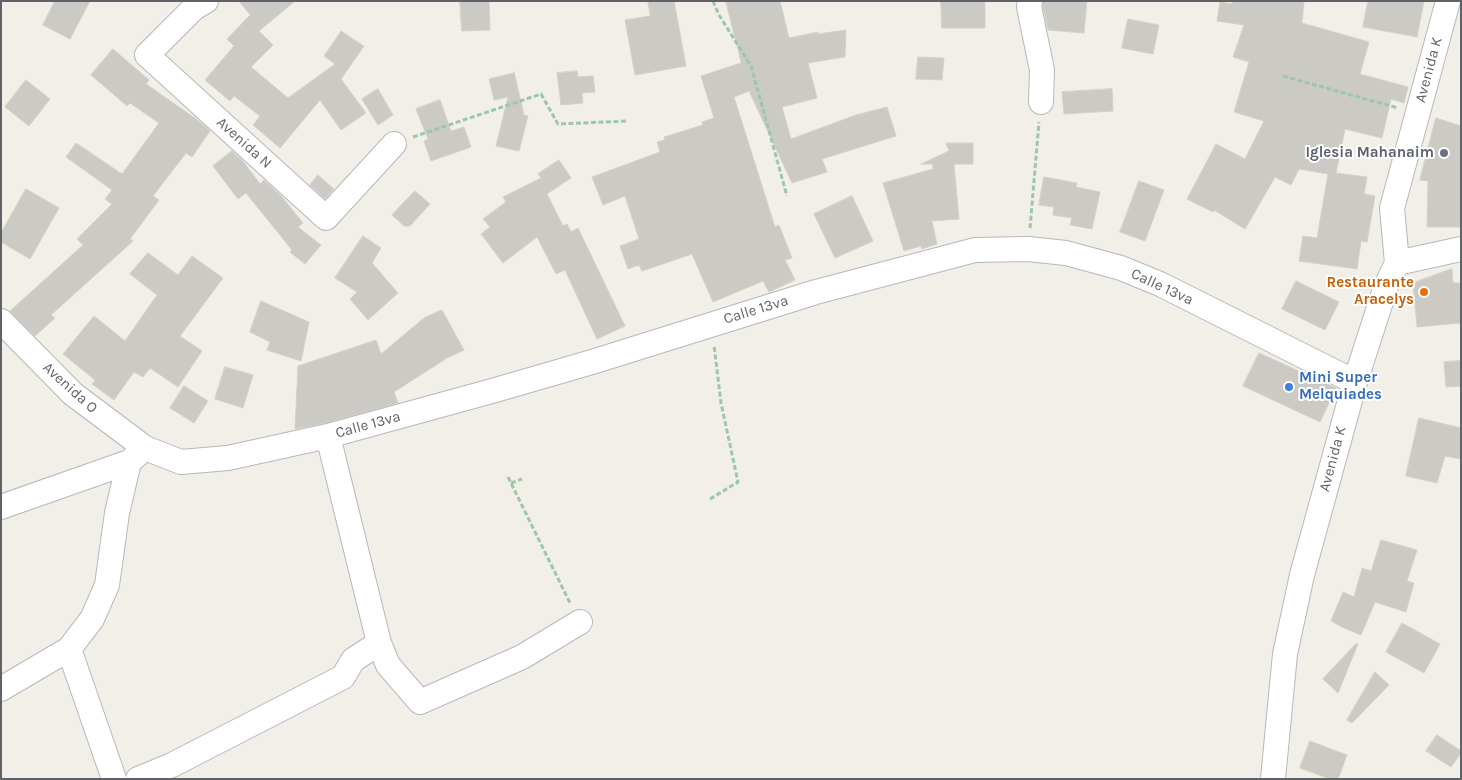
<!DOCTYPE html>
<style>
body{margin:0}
#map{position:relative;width:1462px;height:780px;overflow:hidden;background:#f1efe8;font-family:Karla,sans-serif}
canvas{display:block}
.frame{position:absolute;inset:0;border:2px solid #5f6368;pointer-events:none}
</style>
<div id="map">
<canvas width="1462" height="780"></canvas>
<div class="frame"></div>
</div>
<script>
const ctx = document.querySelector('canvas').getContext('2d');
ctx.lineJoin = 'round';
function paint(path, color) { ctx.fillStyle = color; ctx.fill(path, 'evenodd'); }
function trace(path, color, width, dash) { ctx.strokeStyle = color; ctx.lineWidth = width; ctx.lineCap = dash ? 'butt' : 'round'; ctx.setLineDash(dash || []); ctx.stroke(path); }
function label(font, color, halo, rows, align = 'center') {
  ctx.font = font + ' Karla,sans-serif'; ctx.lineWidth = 4; ctx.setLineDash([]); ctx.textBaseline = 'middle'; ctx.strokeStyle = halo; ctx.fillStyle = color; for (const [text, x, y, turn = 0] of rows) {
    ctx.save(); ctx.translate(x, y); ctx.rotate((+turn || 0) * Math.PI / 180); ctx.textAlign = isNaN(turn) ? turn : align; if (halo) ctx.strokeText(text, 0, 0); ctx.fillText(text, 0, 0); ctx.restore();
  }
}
const building = new Path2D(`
 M 55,1 L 90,1 L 70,39 L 43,25 Z
 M 239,1 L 295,1 L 259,31 L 273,45 L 251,67 L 288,98 L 335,64 L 324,56 L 341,31 L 362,45 L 364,46 L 341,79 L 366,113 L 341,130 L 320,100 L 280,148 L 253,125 L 260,116 L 234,96 L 230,101 L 205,80 L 234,46 L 227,39 L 250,15 Z
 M 460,1 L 489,1 L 490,30 L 462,31 Z
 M 648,1 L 674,1 L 686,66 L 635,75 L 625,20 L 650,16 Z
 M 726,1 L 780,1 L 789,38 L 818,32 L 818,34 L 846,30 L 845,57 L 808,63 L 817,98 L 782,107 L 791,139 L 856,115 L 887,107 L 896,136 L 822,159 L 827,172 L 792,183 L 749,91 L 734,97 L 775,227 L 779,225 L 792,258 L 785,260 L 795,280 L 769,292 L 763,281 L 713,302 L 692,254 L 642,271 L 639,265 L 628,269 L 620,246 L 639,239 L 625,196 L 603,205 L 592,177 L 660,152 L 657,142 L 665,140 L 664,137 L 703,125 L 702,122 L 714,118 L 701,76 L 741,63 Z
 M 941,1 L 985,1 L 985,28 L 942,28 Z
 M 1043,1 L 1087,1 L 1084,33 L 1048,30 L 1043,7 Z
 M 1232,1 L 1304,1 L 1302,23 L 1369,42 L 1360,74 L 1408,87 L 1404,103 L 1391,99 L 1382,138 L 1345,129 L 1336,173 L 1367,177 L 1364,194 L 1375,196 L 1367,242 L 1361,241 L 1357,269 L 1299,261 L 1303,236 L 1317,238 L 1328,174 L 1299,169 L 1291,185 L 1275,177 L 1245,229 L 1214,210 L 1213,212 L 1187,199 L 1216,144 L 1245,159 L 1264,121 L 1234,112 L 1249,62 L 1233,57 L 1244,25 L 1217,21 L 1220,2 L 1232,4 Z
 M 1368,1 L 1424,1 L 1417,37 L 1363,27 Z
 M 1128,19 L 1159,25 L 1153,54 L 1122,48 Z
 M 113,49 L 149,80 L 146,84 L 199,121 L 210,131 L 192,157 L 186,153 L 153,196 L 159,200 L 130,239 L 133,241 L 51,315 L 55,318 L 35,336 L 10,311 L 83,245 L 77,239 L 112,204 L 105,199 L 112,190 L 66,157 L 76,143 L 122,174 L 159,123 L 130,103 L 127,106 L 91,75 Z
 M 918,57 L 944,58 L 942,80 L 916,79 Z
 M 577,71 L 578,77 L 593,76 L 595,92 L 582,93 L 583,103 L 561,105 L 557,73 Z
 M 514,72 L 524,115 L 528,116 L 519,151 L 496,146 L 508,97 L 494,100 L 489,79 L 514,73 Z
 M 26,80 L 50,99 L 29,126 L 5,107 Z
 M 378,89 L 393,115 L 378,125 L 362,99 Z
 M 1112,89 L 1113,111 L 1064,114 L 1062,92 Z
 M 440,100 L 451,131 L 464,127 L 471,147 L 431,161 L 424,141 L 428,139 L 416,109 Z
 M 1436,118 L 1461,126 L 1461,227 L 1427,227 L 1428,181 L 1420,180 Z
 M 946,143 L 973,143 L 973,164 L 954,164 L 959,219 L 932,221 L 937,244 L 922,249 L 921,246 L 904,251 L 883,183 L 933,169 L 933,164 L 921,164 L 949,151 Z
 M 232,151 L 242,160 L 260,184 L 264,180 L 282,197 L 303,223 L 298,227 L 321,245 L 305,264 L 290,252 L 292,250 L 246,193 L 238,199 L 213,166 Z
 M 559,160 L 571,178 L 547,194 L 563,226 L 567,224 L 571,232 L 578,228 L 625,326 L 597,339 L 565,270 L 556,274 L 537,237 L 503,263 L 481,234 L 490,227 L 483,219 L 506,202 L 503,197 L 541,178 L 538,174 Z
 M 318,175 L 334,189 L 325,199 L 310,185 Z
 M 1044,177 L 1077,183 L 1076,187 L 1100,192 L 1092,229 L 1070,225 L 1072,218 L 1053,215 L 1054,207 L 1039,205 Z
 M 1139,181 L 1164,190 L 1145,241 L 1120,232 Z
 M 26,189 L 59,208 L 30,259 L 1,242 L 1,233 Z
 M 415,191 L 430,204 L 410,226 L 404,226 L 392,215 Z
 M 852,196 L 873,241 L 835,258 L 814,214 Z
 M 363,236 L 381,248 L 372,263 L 398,293 L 368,320 L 350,299 L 357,292 L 335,278 Z
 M 148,253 L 178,275 L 192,256 L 223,278 L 180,336 L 202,351 L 178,387 L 150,368 L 143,377 L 134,372 L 114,400 L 92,384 L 95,380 L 63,354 L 94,316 L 125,341 L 157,295 L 130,274 Z
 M 1452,269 L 1453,283 L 1461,283 L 1461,323 L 1417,327 L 1413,283 Z
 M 1296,281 L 1339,302 L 1325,330 L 1282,309 Z
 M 261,301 L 309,322 L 301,361 L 267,350 L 270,342 L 250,332 Z
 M 442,310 L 464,350 L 447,358 L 394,392 L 398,403 L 325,423 L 295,429 L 298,366 L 376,340 L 381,354 L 424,318 Z
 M 1259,353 L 1336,388 L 1320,422 L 1243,386 Z
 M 1461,361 L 1461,386 L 1446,387 L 1444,362 Z
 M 225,367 L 253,375 L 243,408 L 215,399 Z
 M 184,386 L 208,401 L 194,423 L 170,408 Z
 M 1419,418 L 1461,428 L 1461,459 L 1445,456 L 1437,483 L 1406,476 Z
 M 1381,540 L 1417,550 L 1407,581 L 1414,583 L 1406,612 L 1375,602 L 1361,635 L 1342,627 L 1331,621 L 1343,592 L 1354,597 L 1362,568 L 1371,571 Z
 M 1402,623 L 1440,644 L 1424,673 L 1386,652 Z
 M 1357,643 L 1358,644 L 1338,693 L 1323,679 Z
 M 1375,672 L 1389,685 L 1352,723 L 1347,720 Z
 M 1437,735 L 1461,751 L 1461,753 L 1451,767 L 1426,751 Z
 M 1310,741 L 1347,755 L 1338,779 L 1330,779 L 1300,768 Z`);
paint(building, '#cccac5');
trace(building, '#d6d1c6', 1);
const minor = new Path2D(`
 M 206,1 L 194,8 L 147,55 L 326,218 L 394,144
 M 1030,1 L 1029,7 L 1042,70 L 1041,102
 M 1397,263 L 1461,249
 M 1,321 L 73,394 L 145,448 L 181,462 L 228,458 L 328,436 L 492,391 L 592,362 L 816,292 L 975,250 L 1028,249 L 1066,253 L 1121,268 L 1160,284 L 1355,382
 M 1,507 L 129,462
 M 379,643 L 388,665 L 420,702 L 522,657 L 580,622
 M 69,649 L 114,779
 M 1,689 L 69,649 L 92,619 L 107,585 L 117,513 L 129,462 L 145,448
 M 138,779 L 172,765 L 343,677 L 353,660 L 379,643 L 328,436
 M 1273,779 L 1285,654 L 1302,575 L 1355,382 L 1386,286 L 1397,263 L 1392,208 L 1448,1`);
trace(minor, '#b5b8bc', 26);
trace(new Path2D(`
 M 713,1 L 719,15 L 751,66 L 787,196
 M 1283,76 L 1398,108
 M 413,137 L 541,94 L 558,124 L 628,121
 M 1030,228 L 1039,122
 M 508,477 L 570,603
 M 511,483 L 522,479
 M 710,499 L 738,482 L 721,403 L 714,345`), '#9cc7a9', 3, [5, 2.5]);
trace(minor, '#fff', 24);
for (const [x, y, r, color] of [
 [1444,153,5,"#6b7280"],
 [1424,292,5,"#e8710a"],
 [1289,387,5,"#3f7fe0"]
]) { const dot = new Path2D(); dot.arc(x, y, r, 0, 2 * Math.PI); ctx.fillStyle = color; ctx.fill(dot); trace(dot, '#fff', 2); }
label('15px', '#5f6368', '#fff', [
 ["Avenida K",1429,70,-75],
 ["Avenida N",244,143,42],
 ["Calle 13va",1162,287,25],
 ["Calle 13va",756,310,-17],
 ["Avenida O",70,388,42],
 ["Calle 13va",368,425,-15],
 ["Avenida K",1333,459,-75]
]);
label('bold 15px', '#5b616d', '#fff', [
 ["Iglesia Mahanaim",1434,153]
], 'right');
label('bold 15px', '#c56008', '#fff', [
 ["Restaurante",1414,283],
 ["Aracelys",1414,300]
], 'right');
label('bold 15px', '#366cbe', '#fff', [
 ["Mini Super",1299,378],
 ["Melquiades",1299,395]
], 'left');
</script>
